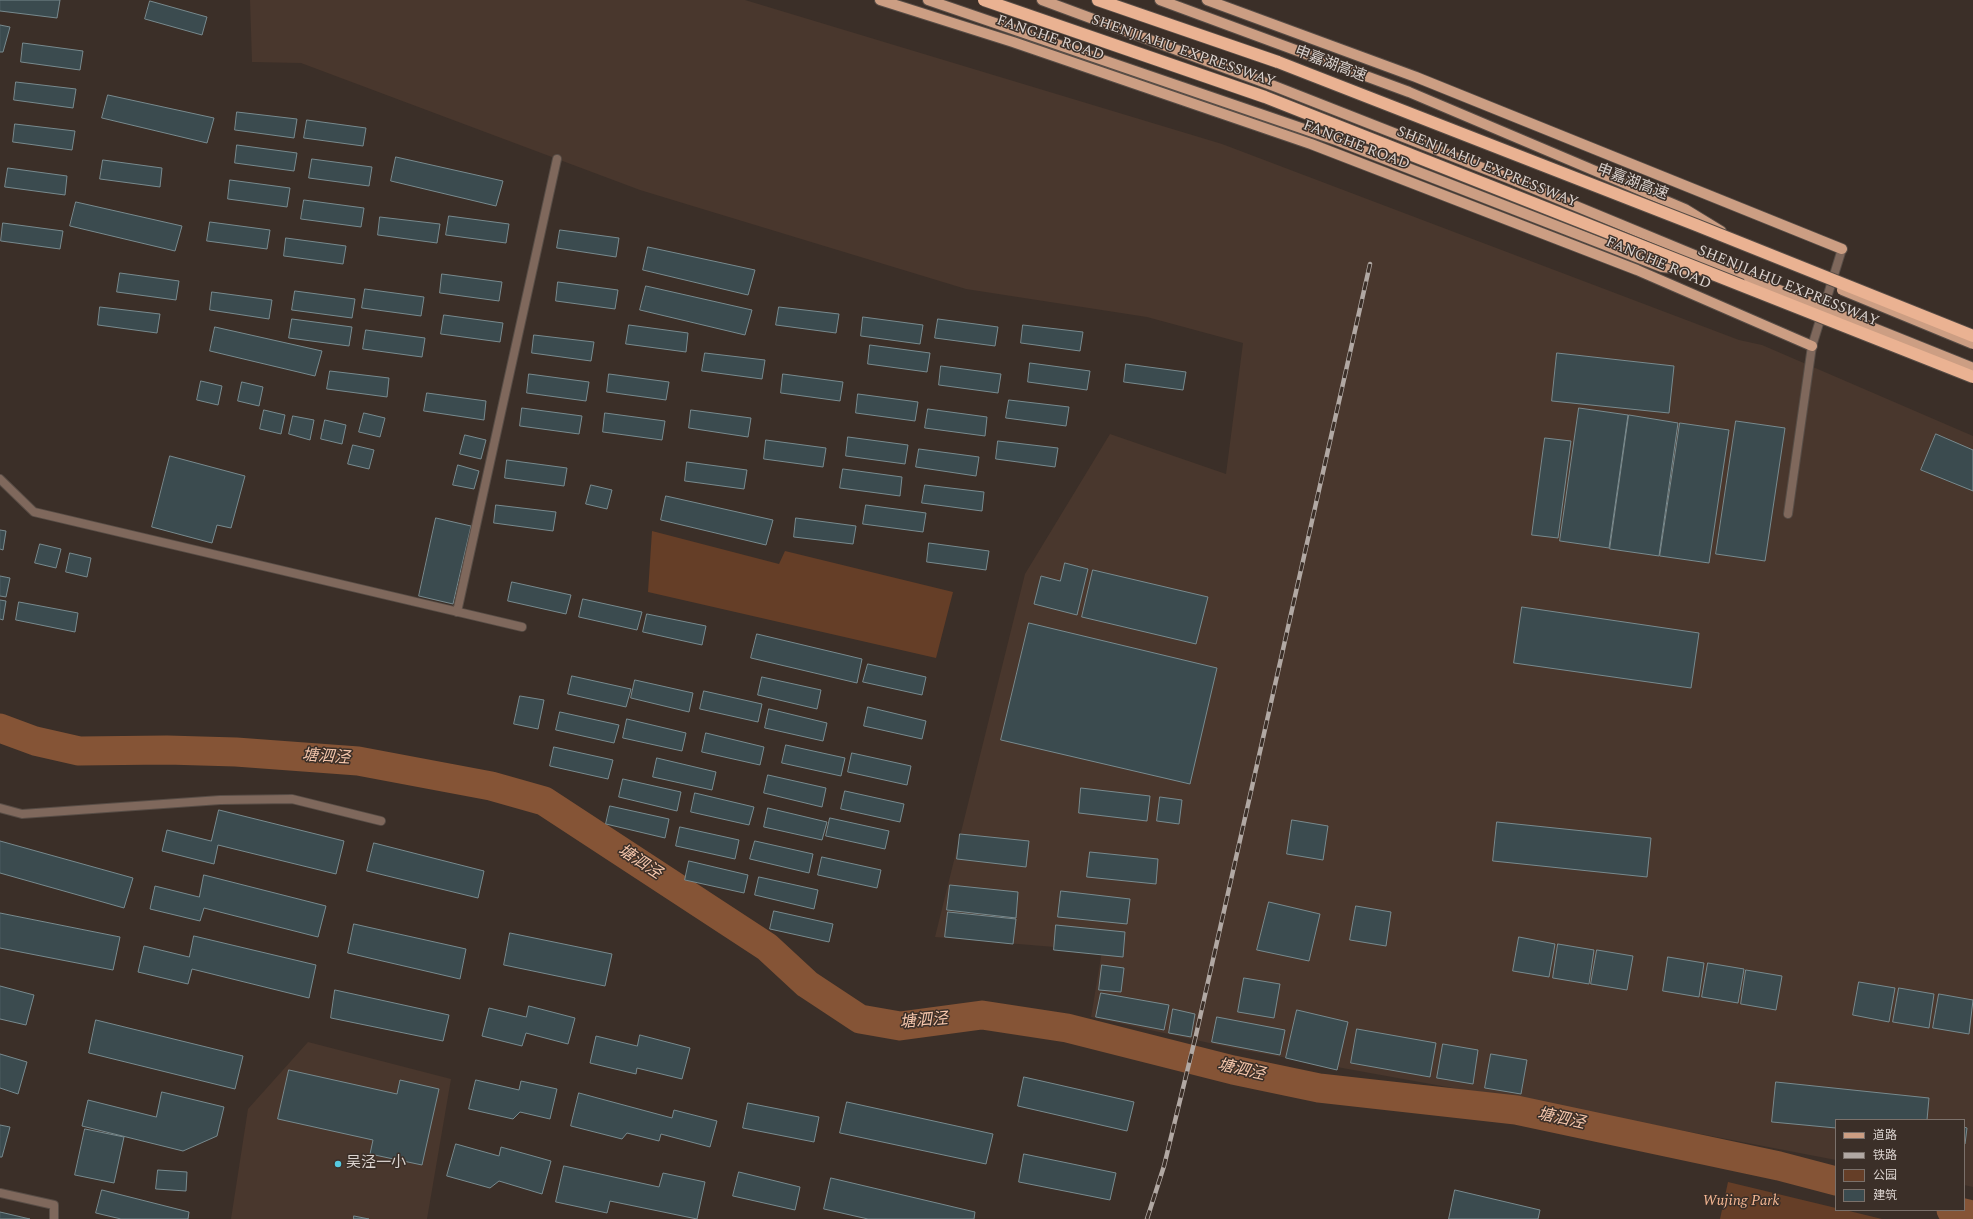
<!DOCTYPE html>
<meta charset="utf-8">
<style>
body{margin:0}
#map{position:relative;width:1973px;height:1219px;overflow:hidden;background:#3b2f28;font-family:Spectral,"Noto Sans SC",serif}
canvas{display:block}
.legend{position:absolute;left:1835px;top:1119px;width:130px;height:92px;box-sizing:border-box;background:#3b2f28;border:1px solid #7b716b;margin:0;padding:5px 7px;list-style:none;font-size:12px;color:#dcd4d0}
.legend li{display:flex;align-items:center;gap:8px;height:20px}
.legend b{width:20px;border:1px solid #7b716b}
</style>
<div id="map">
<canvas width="1973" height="1219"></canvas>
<ul class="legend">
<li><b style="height:5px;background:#cc9e83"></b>道路</li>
<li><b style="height:5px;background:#b1a8a3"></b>铁路</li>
<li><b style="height:11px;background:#653e27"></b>公园</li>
<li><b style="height:11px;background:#3b4b4f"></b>建筑</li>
</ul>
</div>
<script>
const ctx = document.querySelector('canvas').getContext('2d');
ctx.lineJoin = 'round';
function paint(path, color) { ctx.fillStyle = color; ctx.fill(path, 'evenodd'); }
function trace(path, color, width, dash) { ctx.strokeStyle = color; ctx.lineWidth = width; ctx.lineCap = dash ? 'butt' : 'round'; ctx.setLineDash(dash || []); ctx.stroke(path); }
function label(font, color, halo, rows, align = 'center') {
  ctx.font = font + ' Spectral,"Noto Sans SC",serif'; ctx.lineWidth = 3; ctx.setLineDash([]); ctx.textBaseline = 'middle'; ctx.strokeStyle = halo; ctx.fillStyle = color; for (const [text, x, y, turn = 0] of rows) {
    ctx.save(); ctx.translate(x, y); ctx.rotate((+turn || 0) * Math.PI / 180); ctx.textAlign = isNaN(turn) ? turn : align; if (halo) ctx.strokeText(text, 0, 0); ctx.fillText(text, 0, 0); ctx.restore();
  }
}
paint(new Path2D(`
 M 250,0 L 745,0 L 1222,144 L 1739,340 L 1762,345 L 1973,436 L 1973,1187 L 1964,1185 L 1964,1120 L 1836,1120 L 1836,1160 L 1591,1113 L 1232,1048 L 1091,1017 L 1102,951 L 935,937 L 1025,574 L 1110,434 L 1226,474 L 1243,343 L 1147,317 L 966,289 L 640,190 L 301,63 L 252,62 Z
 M 308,1042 L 451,1079 L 427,1219 L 231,1219 L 248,1109 Z`), '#49372d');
paint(new Path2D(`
 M 652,531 L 779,564 L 785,551 L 953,592 L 936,658 L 648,592 Z
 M 1728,1182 L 1836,1208 L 1836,1210 L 1845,1210 L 1882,1219 L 1720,1219 Z`), '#653e27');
trace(new Path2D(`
 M 0,728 L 35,741 L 79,751 L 167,750 L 236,752 L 358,761 L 491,786 L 544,801 L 767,947 L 807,984 L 860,1019 L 900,1026 L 982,1015 L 1067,1028 L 1233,1070 L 1319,1088 L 1516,1110 L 1779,1166 L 1836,1181
 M 1951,1210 L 1973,1215`), '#855436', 29);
const building = new Path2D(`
 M 0,0 L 60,0 L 57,18 L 0,11 Z
 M 150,1 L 207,17 L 202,35 L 145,19 Z
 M 0,25 L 10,27 L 3,52 L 0,52 Z
 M 23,43 L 83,51 L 80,70 L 21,62 Z
 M 16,82 L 76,89 L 73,108 L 14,100 Z
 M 108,95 L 214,118 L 207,143 L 102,118 Z
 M 237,112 L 297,119 L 294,138 L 235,130 Z
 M 307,120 L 366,128 L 363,146 L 304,138 Z
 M 15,124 L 75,131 L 72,150 L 13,142 Z
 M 237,145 L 297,153 L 294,171 L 235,163 Z
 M 396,157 L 503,181 L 496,206 L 391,181 Z
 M 312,159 L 372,167 L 369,186 L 309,178 Z
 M 103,160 L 162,168 L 160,187 L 100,179 Z
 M 8,168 L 67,176 L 65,195 L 5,187 Z
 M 230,180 L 290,188 L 287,207 L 228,199 Z
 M 304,200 L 364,208 L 361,227 L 301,219 Z
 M 76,202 L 182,226 L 175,251 L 70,226 Z
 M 449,216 L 509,224 L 506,243 L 446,235 Z
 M 380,217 L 440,224 L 437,243 L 378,235 Z
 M 210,222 L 270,230 L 267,249 L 207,241 Z
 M 3,223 L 63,231 L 60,249 L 1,241 Z
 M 560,230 L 619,238 L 616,257 L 557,248 Z
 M 286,238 L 346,246 L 343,264 L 284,256 Z
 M 648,247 L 755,270 L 748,295 L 643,270 Z
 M 120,273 L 179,281 L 176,300 L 117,292 Z
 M 442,274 L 502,282 L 499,301 L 440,293 Z
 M 558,282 L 618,290 L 615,309 L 556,301 Z
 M 646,286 L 752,310 L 745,335 L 640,310 Z
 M 365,289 L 424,297 L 421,316 L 362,308 Z
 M 295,291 L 355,299 L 352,318 L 292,310 Z
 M 212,292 L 272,300 L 269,319 L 210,310 Z
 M 100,307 L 160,314 L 157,333 L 98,325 Z
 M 779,307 L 839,314 L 836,333 L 776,325 Z
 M 444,315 L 503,323 L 500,342 L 441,334 Z
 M 863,317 L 923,325 L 920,344 L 861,336 Z
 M 292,319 L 352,327 L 349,346 L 289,338 Z
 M 938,319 L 998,327 L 995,346 L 935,338 Z
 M 629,325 L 688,333 L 686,352 L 626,344 Z
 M 1023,325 L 1083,332 L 1080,351 L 1021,343 Z
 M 215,327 L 322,351 L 315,376 L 210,351 Z
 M 366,330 L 425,338 L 422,357 L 363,349 Z
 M 534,335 L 594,342 L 591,361 L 532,353 Z
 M 870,345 L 930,353 L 927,372 L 868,364 Z
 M 705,353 L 765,360 L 762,379 L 702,371 Z
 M 1557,353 L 1674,366 L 1669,413 L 1552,401 Z
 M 1030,363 L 1090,371 L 1087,390 L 1028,382 Z
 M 1126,364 L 1186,372 L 1183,390 L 1124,382 Z
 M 941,366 L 1001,374 L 998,393 L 939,385 Z
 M 330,371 L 389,378 L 387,397 L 327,389 Z
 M 529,374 L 589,382 L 586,401 L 527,393 Z
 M 609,374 L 669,382 L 666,400 L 607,392 Z
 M 783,374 L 843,382 L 840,401 L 781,393 Z
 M 201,381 L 222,386 L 218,405 L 197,400 Z
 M 242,382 L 263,387 L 259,406 L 238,401 Z
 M 427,393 L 486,401 L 484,420 L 424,411 Z
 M 858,394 L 918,402 L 915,421 L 856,413 Z
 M 1009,400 L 1069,407 L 1066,426 L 1006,418 Z
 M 522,408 L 582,416 L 579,434 L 520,426 Z
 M 1579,408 L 1628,415 L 1609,548 L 1560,541 Z
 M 928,409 L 987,417 L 985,436 L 925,428 Z
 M 264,410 L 285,415 L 281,434 L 260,429 Z
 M 691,410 L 751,418 L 748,437 L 689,428 Z
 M 364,413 L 385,418 L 380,437 L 359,432 Z
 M 605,413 L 665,421 L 662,440 L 603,432 Z
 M 1629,415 L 1678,423 L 1659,556 L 1610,549 Z
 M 293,416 L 314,420 L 310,440 L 289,434 Z
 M 325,420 L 346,425 L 342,444 L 321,439 Z
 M 1736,421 L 1785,428 L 1765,561 L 1716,554 Z
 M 1680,423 L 1729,430 L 1709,563 L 1660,556 Z
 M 1936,434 L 1973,450 L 1973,491 L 1921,470 Z
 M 465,435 L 486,440 L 481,459 L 460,454 Z
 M 848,437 L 908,445 L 905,464 L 846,456 Z
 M 1545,438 L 1571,441 L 1558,538 L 1532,535 Z
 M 766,440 L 826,448 L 823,467 L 764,459 Z
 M 998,441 L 1058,448 L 1055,467 L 996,459 Z
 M 353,445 L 374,450 L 369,469 L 348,464 Z
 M 919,449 L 979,457 L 976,476 L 916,467 Z
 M 170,456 L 245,476 L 231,528 L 217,525 L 212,543 L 152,527 Z
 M 507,460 L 567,468 L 564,486 L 505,478 Z
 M 687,462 L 747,470 L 744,489 L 685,481 Z
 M 458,465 L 479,471 L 474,489 L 453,485 Z
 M 843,469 L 902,477 L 900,496 L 840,488 Z
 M 591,485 L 612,490 L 607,509 L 586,504 Z
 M 925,485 L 984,492 L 982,511 L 922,503 Z
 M 666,496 L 773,520 L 766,545 L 661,520 Z
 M 496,505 L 556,512 L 553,531 L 494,523 Z
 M 866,505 L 926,513 L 923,532 L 863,524 Z
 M 436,518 L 471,526 L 453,604 L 419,596 Z
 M 796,518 L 856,526 L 853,544 L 794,537 Z
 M 0,530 L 6,531 L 3,550 L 0,549 Z
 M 929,543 L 989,551 L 986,570 L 927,562 Z
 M 40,544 L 61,549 L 56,568 L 35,563 Z
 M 70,553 L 91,558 L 87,577 L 66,572 Z
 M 1065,563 L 1088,569 L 1077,615 L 1034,604 L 1041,576 L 1060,581 Z
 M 1093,570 L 1208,597 L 1196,644 L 1082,617 Z
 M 0,576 L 10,578 L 6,597 L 0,596 Z
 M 512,582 L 571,595 L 566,614 L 508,601 Z
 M 583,599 L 642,612 L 637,630 L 579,617 Z
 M 0,600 L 6,601 L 3,620 L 0,619 Z
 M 19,602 L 78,613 L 75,632 L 16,620 Z
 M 1522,607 L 1699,633 L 1691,688 L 1514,663 Z
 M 647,614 L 706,626 L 702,645 L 643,632 Z
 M 1029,623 L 1217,668 L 1190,784 L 1001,740 Z
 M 757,634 L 862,659 L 857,683 L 751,658 Z
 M 868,664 L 926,677 L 922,695 L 863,682 Z
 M 572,676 L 631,689 L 626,707 L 568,694 Z
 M 762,677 L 821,690 L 817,709 L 758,695 Z
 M 635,680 L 693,693 L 689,712 L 631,698 Z
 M 704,691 L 762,704 L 758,722 L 700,709 Z
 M 520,696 L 544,700 L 538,729 L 514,724 Z
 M 868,707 L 926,721 L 922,739 L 864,726 Z
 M 769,709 L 827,723 L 823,741 L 765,728 Z
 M 560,712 L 619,725 L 614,743 L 556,730 Z
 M 627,719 L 686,733 L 682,751 L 623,738 Z
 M 706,733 L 764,747 L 760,765 L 702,752 Z
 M 786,745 L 845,758 L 841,776 L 782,763 Z
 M 554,747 L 613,760 L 608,779 L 550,766 Z
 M 852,753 L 911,766 L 907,785 L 848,772 Z
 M 657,758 L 716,772 L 712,790 L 653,777 Z
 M 768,775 L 826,788 L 822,807 L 764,793 Z
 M 623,779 L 681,792 L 677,811 L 619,797 Z
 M 1081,788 L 1150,796 L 1147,821 L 1079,813 Z
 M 845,791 L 904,804 L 900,822 L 841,809 Z
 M 695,793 L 754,807 L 749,825 L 691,812 Z
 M 1160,797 L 1182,800 L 1179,824 L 1157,821 Z
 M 610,806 L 669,819 L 665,838 L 606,824 Z
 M 768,808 L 827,822 L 822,840 L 764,827 Z
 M 219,810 L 344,841 L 336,874 L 218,845 L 214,864 L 162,851 L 167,830 L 211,841 Z
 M 830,818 L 889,831 L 885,849 L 826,836 Z
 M 1292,820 L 1328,826 L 1323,860 L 1287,854 Z
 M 1497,822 L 1651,838 L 1647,877 L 1493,861 Z
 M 680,827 L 739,840 L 735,859 L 676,846 Z
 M 960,834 L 1029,841 L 1026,867 L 957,859 Z
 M 0,841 L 133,878 L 124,908 L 0,873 Z
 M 755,841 L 813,854 L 809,873 L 750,859 Z
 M 374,843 L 484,871 L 478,898 L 367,871 Z
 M 1090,852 L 1158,859 L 1156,884 L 1087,877 Z
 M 822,857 L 881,870 L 877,888 L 818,875 Z
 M 689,861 L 748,875 L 744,893 L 685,880 Z
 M 204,875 L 326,906 L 318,937 L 204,908 L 200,921 L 150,909 L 155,886 L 199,897 Z
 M 759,877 L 818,890 L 814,909 L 755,895 Z
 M 950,885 L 1018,892 L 1016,918 L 947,910 Z
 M 1061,891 L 1130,899 L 1127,924 L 1058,917 Z
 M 1269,902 L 1320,914 L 1309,961 L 1257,950 Z
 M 1356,906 L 1391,912 L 1386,946 L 1350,940 Z
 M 774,911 L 833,924 L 829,942 L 770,929 Z
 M 948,912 L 1016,919 L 1013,944 L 945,937 Z
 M 0,913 L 120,937 L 113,970 L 0,948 Z
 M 354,924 L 466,949 L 460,979 L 348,953 Z
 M 1056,925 L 1125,932 L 1123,957 L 1054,950 Z
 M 510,933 L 612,954 L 605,986 L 504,965 Z
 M 194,936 L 316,965 L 309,998 L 192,969 L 188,984 L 138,972 L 144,946 L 189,957 Z
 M 1519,937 L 1555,944 L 1549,977 L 1513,971 Z
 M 1558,944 L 1594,950 L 1589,984 L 1553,978 Z
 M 1597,950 L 1633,956 L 1627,990 L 1591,984 Z
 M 1668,957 L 1704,963 L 1699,997 L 1663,991 Z
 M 1708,963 L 1744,969 L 1738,1003 L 1702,997 Z
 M 1102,965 L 1124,968 L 1121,992 L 1099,990 Z
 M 1746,970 L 1782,976 L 1776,1010 L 1741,1004 Z
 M 1244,978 L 1280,984 L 1274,1018 L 1238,1012 Z
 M 1859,982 L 1895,988 L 1889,1022 L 1853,1015 Z
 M 0,986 L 34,995 L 26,1025 L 0,1019 Z
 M 1899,988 L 1934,994 L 1929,1028 L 1893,1022 Z
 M 335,990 L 449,1015 L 443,1041 L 331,1018 Z
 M 1101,993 L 1169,1005 L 1164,1030 L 1096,1017 Z
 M 1939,994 L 1973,1000 L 1969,1034 L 1933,1028 Z
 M 529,1006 L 575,1018 L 568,1044 L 526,1033 L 522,1046 L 482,1036 L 489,1008 L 526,1017 Z
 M 1173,1009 L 1195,1014 L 1191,1037 L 1169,1033 Z
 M 1297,1010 L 1348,1022 L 1337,1070 L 1286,1058 Z
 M 1217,1017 L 1285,1030 L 1280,1055 L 1212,1042 Z
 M 96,1020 L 243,1056 L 235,1089 L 89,1053 Z
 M 1357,1029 L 1436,1043 L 1430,1077 L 1351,1063 Z
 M 640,1035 L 690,1048 L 682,1079 L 637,1068 L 636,1074 L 590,1063 L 596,1036 L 637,1046 Z
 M 1443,1044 L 1478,1050 L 1473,1084 L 1437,1078 Z
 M 0,1054 L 27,1062 L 18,1094 L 0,1088 Z
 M 1491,1054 L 1527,1060 L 1521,1094 L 1485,1088 Z
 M 289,1070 L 397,1094 L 400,1080 L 439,1089 L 422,1165 L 370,1154 L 373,1140 L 278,1119 Z
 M 1024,1077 L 1134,1102 L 1127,1131 L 1018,1106 Z
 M 476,1080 L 519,1090 L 521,1081 L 557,1089 L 550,1119 L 520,1112 L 513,1119 L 469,1109 Z
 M 1776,1082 L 1929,1098 L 1927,1120 L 1836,1120 L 1836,1128 L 1772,1122 Z
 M 162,1092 L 224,1107 L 217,1136 L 183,1151 L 82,1126 L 88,1100 L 156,1117 Z
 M 579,1093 L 672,1118 L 674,1110 L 717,1121 L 710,1147 L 661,1134 L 659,1141 L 627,1133 L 622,1139 L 571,1126 Z
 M 847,1102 L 993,1134 L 986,1164 L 840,1133 Z
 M 748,1103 L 819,1117 L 814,1142 L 743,1128 Z
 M 0,1125 L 10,1127 L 2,1157 L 0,1157 Z
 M 1964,1127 L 1967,1128 L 1965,1144 L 1964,1144 Z
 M 85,1129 L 124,1137 L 114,1183 L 75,1175 Z
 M 456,1144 L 499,1156 L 501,1147 L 551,1161 L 542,1194 L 499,1181 L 490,1188 L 447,1176 Z
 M 1024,1154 L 1116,1173 L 1110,1200 L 1019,1182 Z
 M 564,1166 L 659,1187 L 663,1173 L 705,1182 L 697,1219 L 610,1201 L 607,1213 L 556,1202 Z
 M 158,1170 L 187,1172 L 186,1191 L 156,1189 Z
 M 739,1172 L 800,1187 L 795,1210 L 733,1196 Z
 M 831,1178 L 975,1212 L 974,1219 L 868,1219 L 824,1209 Z
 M 102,1190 L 189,1212 L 188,1219 L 121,1219 L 96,1213 Z
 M 1455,1190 L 1540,1210 L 1538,1219 L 1449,1219 Z
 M 0,1212 L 30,1219 L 0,1219 Z
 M 354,1216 L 369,1219 L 354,1219 Z`);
paint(building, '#3b4b4f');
trace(building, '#788a8e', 1);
const lane = new Path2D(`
 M 0,479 L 34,512 L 522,627
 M 1788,514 L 1812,346 L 1842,249
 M 457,612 L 557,159
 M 0,808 L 22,814 L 220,800 L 292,799 L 381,821
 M 0,1193 L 54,1205 L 54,1219`);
const primary = new Path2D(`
 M 880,0 L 1013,42 L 1311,144 L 1637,270 L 1812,346
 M 928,0 L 1336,140 L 1662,267 L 1698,271
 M 1042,0 L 1274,86 L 1508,178 L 1738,273
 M 1160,0 L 1409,92 L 1685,209 L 1721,231
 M 1207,0 L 1416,77 L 1842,249
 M 1720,274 L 1749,278`);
const highway = new Path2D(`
 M 1098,0 L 1278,62`);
trace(lane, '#584d46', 10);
trace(primary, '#584d46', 12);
trace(highway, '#584d46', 14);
trace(lane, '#7f685c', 8);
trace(primary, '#cc9e83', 10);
trace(highway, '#eab292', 12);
const rail = new Path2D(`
 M 1147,1219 L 1164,1166 L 1196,1035 L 1370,264`);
trace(rail, '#b1a8a3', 4.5);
trace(rail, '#3b2f28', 3, [9]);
const primaryBridge = new Path2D(`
 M 1749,278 L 1973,368
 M 1842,290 L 1973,344`);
const highwayBridge = new Path2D(`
 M 984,0 L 1265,97 L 1973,377
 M 1278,62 L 1696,225 L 1973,336`);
trace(primaryBridge, '#584d46', 12, []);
trace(highwayBridge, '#584d46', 14, []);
trace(primaryBridge, '#cc9e83', 10);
trace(highwayBridge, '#eab292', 12);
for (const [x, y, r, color] of [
 [338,1164,4,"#56c9e0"]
]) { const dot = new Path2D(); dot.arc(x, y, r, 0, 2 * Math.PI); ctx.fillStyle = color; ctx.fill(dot); trace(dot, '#3b2f28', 1.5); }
label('15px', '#dcd4d0', '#3b2f28', [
 ["FANGHE ROAD",1050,39,19],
 ["SHENJIAHU EXPRESSWAY",1183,52,19],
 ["申嘉湖高速",1330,65,21],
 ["FANGHE ROAD",1356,146,21],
 ["SHENJIAHU EXPRESSWAY",1487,168,22],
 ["申嘉湖高速",1632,183,21],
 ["FANGHE ROAD",1658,264,23],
 ["SHENJIAHU EXPRESSWAY",1788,287,22]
]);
label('15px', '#dcd4d0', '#3b2f28', [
 ["吴泾一小",346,1164]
], 'left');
label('italic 15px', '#f6b894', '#3b2f28', [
 ["Wujing Park",1741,1202]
]);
label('italic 16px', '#f6c7ac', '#3b2f28', [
 ["塘泗泾",326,758,4],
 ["塘泗泾",639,863,33],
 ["塘泗泾",924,1022,-5],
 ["塘泗泾",1241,1071,13],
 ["塘泗泾",1561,1120,12]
]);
</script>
